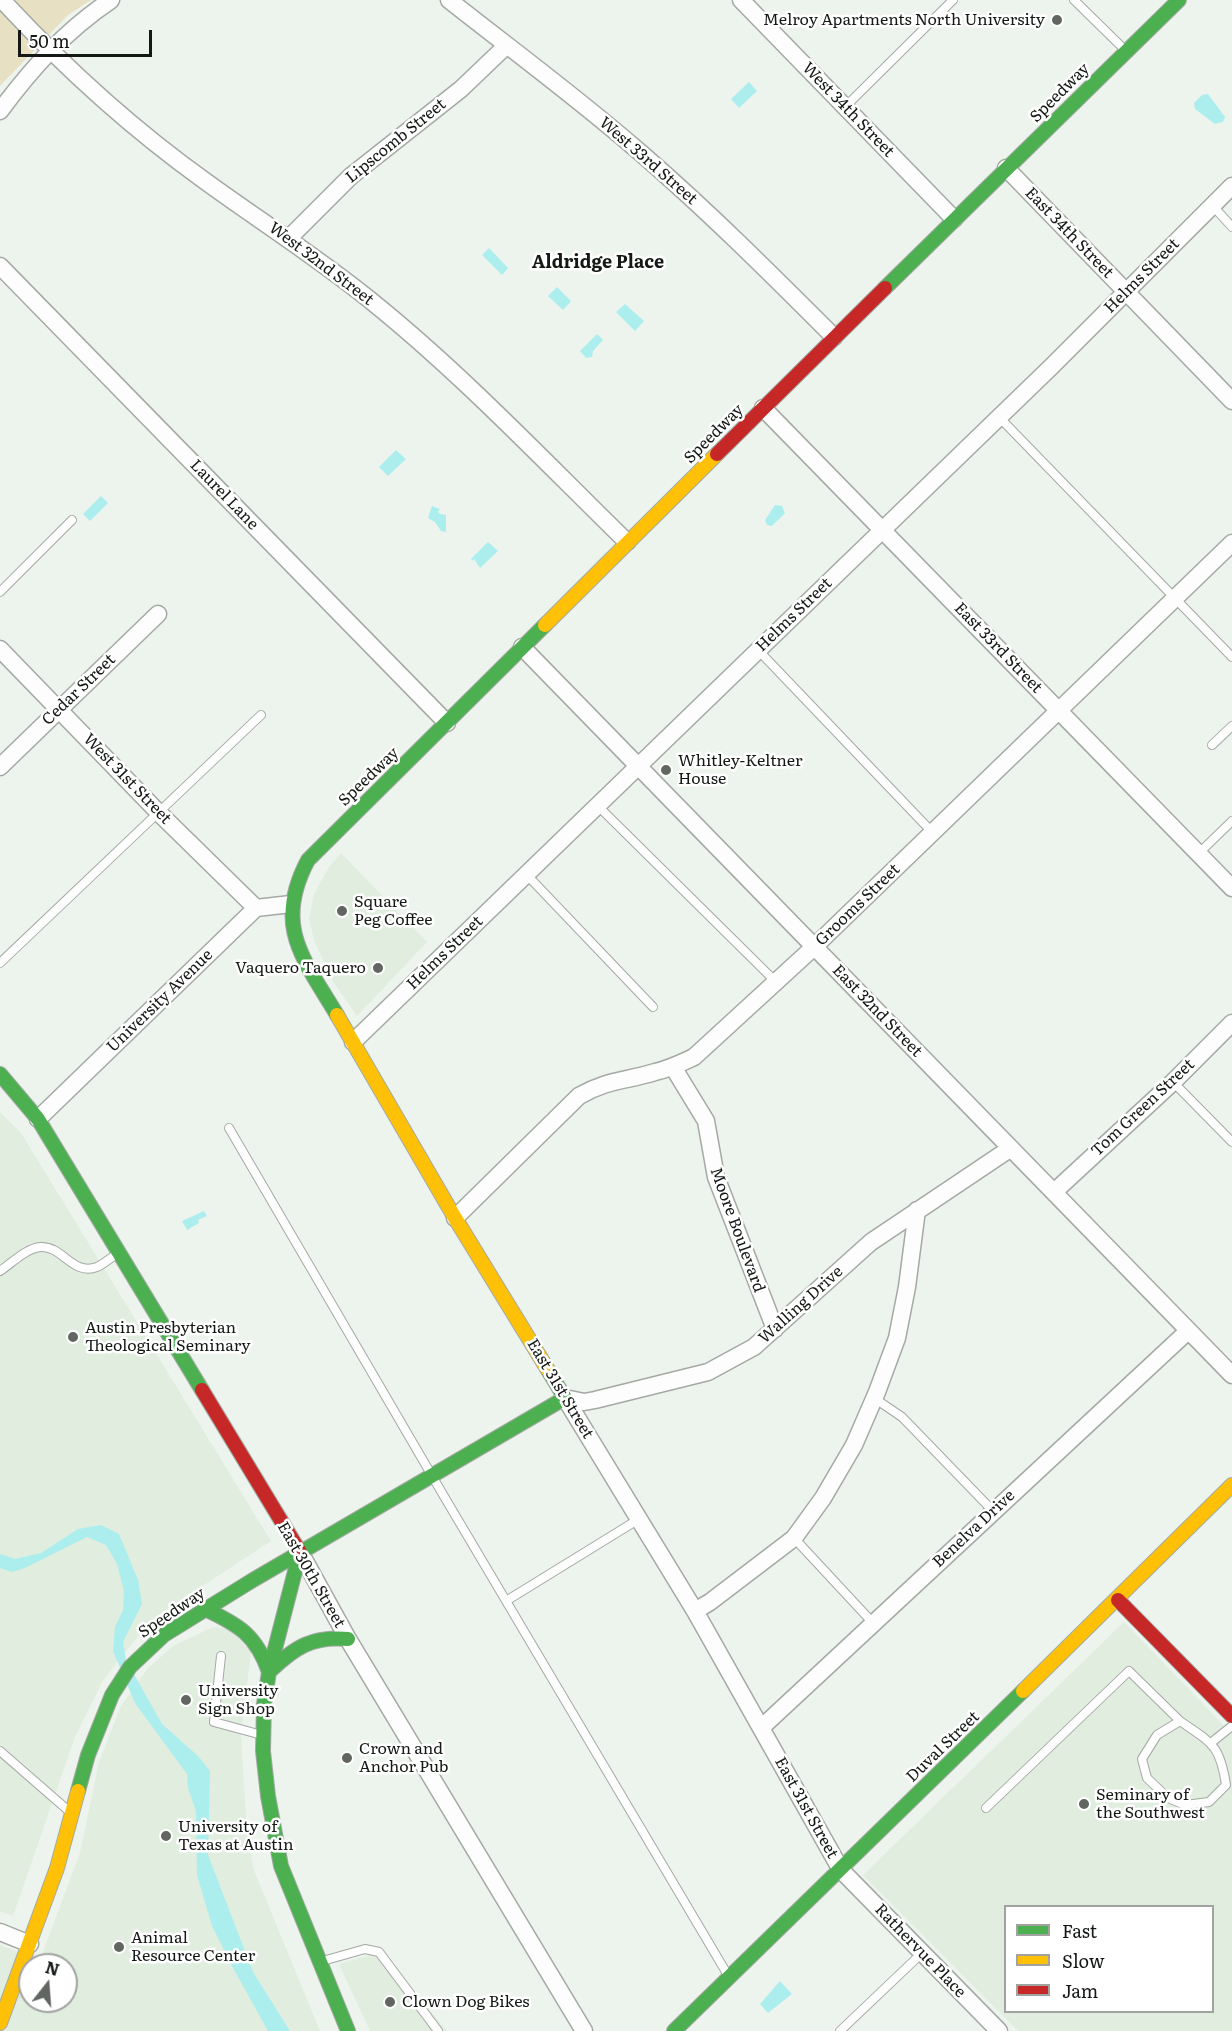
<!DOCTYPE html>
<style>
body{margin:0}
#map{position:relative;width:1232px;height:2031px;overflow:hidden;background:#edf4ed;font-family:Literata,serif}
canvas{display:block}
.legend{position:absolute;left:1004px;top:1905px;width:210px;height:108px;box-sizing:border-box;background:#fff;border:2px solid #a1a3a1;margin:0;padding:8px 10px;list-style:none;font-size:18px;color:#151915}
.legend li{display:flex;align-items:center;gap:12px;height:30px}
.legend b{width:30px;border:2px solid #a1a3a1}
.north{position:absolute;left:18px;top:1953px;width:60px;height:60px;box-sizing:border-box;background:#fff;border:2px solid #a1a3a1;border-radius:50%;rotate:17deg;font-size:16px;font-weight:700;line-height:24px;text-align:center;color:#151915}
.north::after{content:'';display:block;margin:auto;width:21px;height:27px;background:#616661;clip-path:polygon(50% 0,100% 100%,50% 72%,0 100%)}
.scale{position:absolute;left:18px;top:30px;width:134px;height:27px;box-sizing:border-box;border:3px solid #151915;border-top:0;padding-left:8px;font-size:18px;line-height:21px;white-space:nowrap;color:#151915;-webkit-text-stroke:4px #fff;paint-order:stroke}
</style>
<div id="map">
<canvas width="1232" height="2031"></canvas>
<ul class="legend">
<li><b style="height:8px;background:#4caf50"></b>Fast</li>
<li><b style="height:8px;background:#ffc107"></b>Slow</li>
<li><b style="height:8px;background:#c62828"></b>Jam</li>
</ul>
<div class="north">N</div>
<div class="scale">50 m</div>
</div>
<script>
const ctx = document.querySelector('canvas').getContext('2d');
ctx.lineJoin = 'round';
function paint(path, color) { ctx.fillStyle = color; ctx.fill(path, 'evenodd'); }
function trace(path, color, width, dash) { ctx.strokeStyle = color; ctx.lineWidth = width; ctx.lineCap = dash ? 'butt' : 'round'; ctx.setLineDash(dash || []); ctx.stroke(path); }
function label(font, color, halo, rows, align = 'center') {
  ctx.font = font + ' Literata,serif'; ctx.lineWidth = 5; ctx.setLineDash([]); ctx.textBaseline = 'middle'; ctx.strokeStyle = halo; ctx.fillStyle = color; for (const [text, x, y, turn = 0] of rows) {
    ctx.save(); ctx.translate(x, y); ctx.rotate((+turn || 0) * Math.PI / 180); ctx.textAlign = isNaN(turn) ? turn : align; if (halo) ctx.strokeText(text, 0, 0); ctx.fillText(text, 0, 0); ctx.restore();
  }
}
paint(new Path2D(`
 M 341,853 L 427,942 L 357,1016 L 332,980 L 314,940 L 309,918 L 314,895 L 327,870 Z
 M 0,1112 L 21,1133 L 271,1541 L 151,1620 L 103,1680 L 75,1737 L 13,1916 L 0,1911 Z
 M 1124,1622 L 1232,1734 L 1232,2031 L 1018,2031 L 863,1875 ZM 1006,1906 L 1212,1906 L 1212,2012 L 1006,2012 Z
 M 213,1627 L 230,1629 L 251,1652 L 241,1734 L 246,1819 L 253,1868 L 320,2031 L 0,2031 L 0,1945 L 40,1960 L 80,1853 L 99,1762 L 121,1706 L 148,1668 L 173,1646 ZM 30,1965 L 66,1965 L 66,2001 L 30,2001 Z
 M 381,1952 L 447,2031 L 370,2031 L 339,1964 Z`), '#e0eddf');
paint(new Path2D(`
 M 0,0 L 91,0 L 68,15 L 0,86 Z`), '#e8e0c2');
paint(new Path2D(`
 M 749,82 L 757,91 L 739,108 L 731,99 Z
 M 1208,94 L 1225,117 L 1223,122 L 1215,124 L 1195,109 L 1194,103 L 1202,95 Z
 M 489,248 L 508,268 L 502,275 L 482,255 Z
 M 557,287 L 571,301 L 563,310 L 548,296 Z
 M 625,304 L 644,321 L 635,331 L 616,312 Z
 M 597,334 L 603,340 L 593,351 L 592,357 L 586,358 L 580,351 Z
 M 396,450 L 406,459 L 388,476 L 379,467 Z
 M 101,496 L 108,503 L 90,521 L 83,514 Z
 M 775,505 L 782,506 L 785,513 C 784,515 775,522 772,526 L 767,525 L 765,520 Z
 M 432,506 L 440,509 L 438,512 L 440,514 L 446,515 L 446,532 L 441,531 L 435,522 L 428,518 Z
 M 488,542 L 498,551 L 480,568 L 474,559 L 472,561 L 471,559 Z
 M 204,1211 L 207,1216 L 198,1220 L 199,1223 L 187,1230 L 182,1221 Z
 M 101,1525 L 119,1534 L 138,1580 L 142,1604 L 123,1642 L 126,1660 L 162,1724 L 198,1756 L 210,1771 L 208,1855 L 253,1972 L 290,2031 L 268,2031 L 232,1966 L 212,1926 L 197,1875 L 196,1811 L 188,1788 L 187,1774 L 135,1703 L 113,1651 L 115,1627 L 123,1610 L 124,1591 L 117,1564 L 106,1545 L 87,1537 L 25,1568 L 12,1572 L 0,1568 L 0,1554 L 15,1559 L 41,1553 L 78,1529 Z
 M 780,1981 L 792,1994 L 768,2013 L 760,2004 Z`), '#aceeee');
const lane = new Path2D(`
 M 1074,0 L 1125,50
 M 845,107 L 953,0
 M 1212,205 L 1232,227
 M 999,417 L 1232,657
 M 0,592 L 72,520
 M 758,650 L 933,833
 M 1212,745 L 1232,726
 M 597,805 L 776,982
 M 1199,853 L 1232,821
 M 526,874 L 653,1007
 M 0,963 L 261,715
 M 1173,1082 L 1232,1142
 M 229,1128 L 445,1498 L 729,1977
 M 0,1271 C 12,1263 26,1248 41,1247 C 63,1246 72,1276 97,1267 C 104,1264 110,1258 117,1254
 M 874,1398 L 902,1417 L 993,1511
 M 794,1538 L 873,1623
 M 506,1601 L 639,1519
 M 221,1656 L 214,1722 L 262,1735
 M 1180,1721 C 1212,1743 1220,1745 1226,1785 L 1209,1802 L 1185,1805 L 1168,1798 L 1147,1778 L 1142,1759 L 1157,1735 Z
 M 1212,1742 L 1232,1726
 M 0,1751 L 70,1812
 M 986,1808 L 1129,1671 L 1180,1721
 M 319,1962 L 365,1949 L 379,1952 L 438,2031
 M 840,2031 L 922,1953`);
const street = new Path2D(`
 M 2,0 C 64,67 131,128 205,181 C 260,221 317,257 370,300 C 462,374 543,460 627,542
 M 449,0 C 511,49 575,96 635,148 C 705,208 770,273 834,337
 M 741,0 L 954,219
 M 0,111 C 32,68 65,31 111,0
 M 1006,168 L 1232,401
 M 288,239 L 351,176 L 461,89 L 506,46
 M 0,266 L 447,723
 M 763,408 L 1232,888
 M 522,647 L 1232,1375
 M 0,649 L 158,812 L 256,908
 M 0,767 L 158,614
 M 353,1042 L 1051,367 L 1232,186
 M 673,1067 L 706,1121 L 716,1177 L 775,1329
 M 38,1119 L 256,908 L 291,904
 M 1054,1192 L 1173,1082 L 1232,1023
 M 455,1218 L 579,1096 C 606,1080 626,1081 655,1072 C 669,1069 681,1063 694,1057 L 814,947 L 1232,543
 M 565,1398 L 695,1611 L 841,1870 L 999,2031
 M 565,1398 L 584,1402 L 595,1400 L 708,1372 L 754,1347 L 871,1242 L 1011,1148
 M 300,1552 L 348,1639 L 584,2031
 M 695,1611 L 710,1602 L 794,1538 L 823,1498 L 854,1445 L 877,1392 L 897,1338 L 907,1287 L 917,1210
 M 761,1728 L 1188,1331
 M 0,1932 L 30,1944`);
const fast = new Path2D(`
 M 885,288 L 1179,0
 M 337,1015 C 303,958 273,926 308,860 L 545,625
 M 0,1074 L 38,1119 L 202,1390
 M 300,1552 L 269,1672 L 264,1704 L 263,1751 L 268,1796 L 281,1866 L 348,2031
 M 205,1609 C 239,1625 256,1635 269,1672
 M 270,1671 C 295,1647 312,1636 348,1639
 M 78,1791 L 88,1755 L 112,1695 L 130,1667 L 164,1635 L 253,1580 L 565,1398 L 548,1370
 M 674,2031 L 1023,1691`);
const slow = new Path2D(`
 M 545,625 L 717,454
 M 337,1015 L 455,1218 L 548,1370
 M 1023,1691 L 1232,1485
 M 0,2023 L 57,1868 L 78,1791`);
const jam = new Path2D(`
 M 717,454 L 885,288
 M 202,1390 L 300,1552
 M 1118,1600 L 1232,1716`);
trace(lane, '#a4a9a4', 10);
trace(street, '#a4a9a4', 19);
trace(fast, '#a4a9a4', 16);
trace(slow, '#a4a9a4', 16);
trace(jam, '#a4a9a4', 16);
trace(lane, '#fcfdfc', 8);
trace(street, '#fcfdfc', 16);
trace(fast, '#4caf50', 14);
trace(slow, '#ffc107', 14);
trace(jam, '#c62828', 14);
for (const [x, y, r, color] of [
 [1057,20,6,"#616661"],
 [666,770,6,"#616661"],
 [342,911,6,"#616661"],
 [378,968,6,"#616661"],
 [73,1337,6,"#616661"],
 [186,1700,6,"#616661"],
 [347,1758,6,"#616661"],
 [1084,1804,6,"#616661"],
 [166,1836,6,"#616661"],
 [119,1947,6,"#616661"],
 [390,2002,6,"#616661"]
]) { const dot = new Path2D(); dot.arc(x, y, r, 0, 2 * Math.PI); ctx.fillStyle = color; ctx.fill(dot); trace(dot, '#fff', 2); }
label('16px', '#151915', '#fff', [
 ["Melroy Apartments North University",1045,20,"right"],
 ["Whitley-Keltner",678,761],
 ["House",678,779],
 ["Square",354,902],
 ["Peg Coffee",354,920],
 ["Vaquero Taquero",366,968,"right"],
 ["Austin Presbyterian",85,1328],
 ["Theological Seminary",85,1346],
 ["University",198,1691],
 ["Sign Shop",198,1709],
 ["Crown and",359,1749],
 ["Anchor Pub",359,1767],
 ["Seminary of",1096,1795],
 ["the Southwest",1096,1813],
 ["University of",178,1827],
 ["Texas at Austin",178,1845],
 ["Animal",131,1938],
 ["Resource Center",131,1956],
 ["Clown Dog Bikes",402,2002]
], 'left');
label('16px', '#151915', '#fff', [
 ["Speedway",1060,93,-45],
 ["West 34th Street",848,110,46],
 ["Lipscomb Street",396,141,-39],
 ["West 33rd Street",648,161,41],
 ["East 34th Street",1069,233,46],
 ["West 32nd Street",321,264,37],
 ["Helms Street",1142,276,-45],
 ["Speedway",714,434,-45],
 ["Laurel Lane",224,495,46],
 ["Helms Street",794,615,-44],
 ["East 33rd Street",998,648,46],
 ["Cedar Street",79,690,-44],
 ["Speedway",369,777,-44],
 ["West 31st Street",127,779,46],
 ["Grooms Street",858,905,-44],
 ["Helms Street",445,953,-44],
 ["University Avenue",160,1001,-44],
 ["East 32nd Street",877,1011,46],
 ["Tom Green Street",1143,1108,-43],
 ["Moore Boulevard",737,1230,70],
 ["Walling Drive",801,1305,-42],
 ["East 31st Street",560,1389,59],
 ["Benelva Drive",974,1529,-43],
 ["East 30th Street",311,1575,60],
 ["Speedway",172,1613,-34],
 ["Duval Street",943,1747,-44],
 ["East 31st Street",806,1808,61],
 ["Rathervue Place",920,1951,46]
]);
label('bold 18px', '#151915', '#fff', [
 ["Aldridge Place",598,263]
]);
</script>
